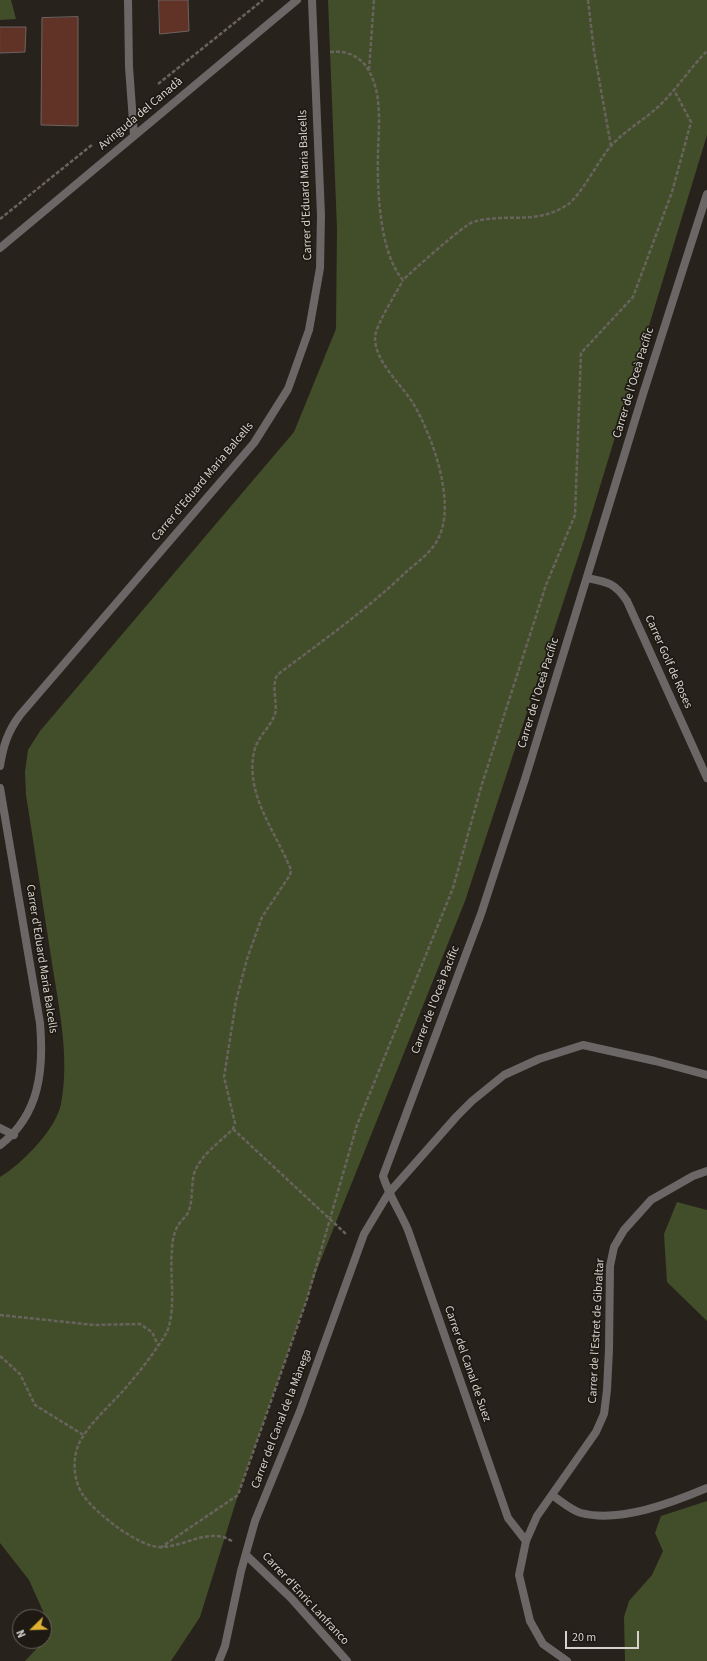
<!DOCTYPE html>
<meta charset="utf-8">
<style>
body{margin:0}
#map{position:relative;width:707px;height:1661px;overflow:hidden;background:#28221c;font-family:"Source Sans 3",sans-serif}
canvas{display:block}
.north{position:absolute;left:12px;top:1609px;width:40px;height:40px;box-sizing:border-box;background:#1e1913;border:1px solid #67635d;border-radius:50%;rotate:247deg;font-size:11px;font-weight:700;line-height:16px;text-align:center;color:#d5d1cd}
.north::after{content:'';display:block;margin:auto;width:14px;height:18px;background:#deb133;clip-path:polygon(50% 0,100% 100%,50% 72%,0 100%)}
.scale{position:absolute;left:565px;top:1631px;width:74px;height:18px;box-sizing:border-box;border:2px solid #d5d1cd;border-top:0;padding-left:5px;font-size:12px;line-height:14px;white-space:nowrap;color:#d5d1cd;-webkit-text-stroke:3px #1e1913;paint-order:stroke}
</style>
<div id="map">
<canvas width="707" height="1661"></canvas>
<div class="north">N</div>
<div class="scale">20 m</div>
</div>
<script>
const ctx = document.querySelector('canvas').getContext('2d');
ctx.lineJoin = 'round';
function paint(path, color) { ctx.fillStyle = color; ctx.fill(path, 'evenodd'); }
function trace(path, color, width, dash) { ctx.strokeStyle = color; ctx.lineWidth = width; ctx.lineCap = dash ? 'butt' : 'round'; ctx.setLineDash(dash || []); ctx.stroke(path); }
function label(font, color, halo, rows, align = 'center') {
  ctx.font = font + ' "Source Sans 3",sans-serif'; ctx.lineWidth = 3.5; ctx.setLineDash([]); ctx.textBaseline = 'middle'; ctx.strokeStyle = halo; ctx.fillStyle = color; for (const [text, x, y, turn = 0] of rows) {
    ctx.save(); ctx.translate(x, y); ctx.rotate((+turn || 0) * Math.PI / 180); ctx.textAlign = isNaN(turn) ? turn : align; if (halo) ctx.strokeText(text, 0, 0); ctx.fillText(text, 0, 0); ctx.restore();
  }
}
paint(new Path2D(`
 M 0,0 L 11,0 L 16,19 L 0,20 Z
 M 328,0 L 707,0 L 707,135 L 584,539 L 465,901 L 318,1267 L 238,1495 L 200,1617 L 171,1661 L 25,1661 L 44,1641 L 47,1620 L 29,1580 L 0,1543 L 0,1177 C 22,1164 56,1129 61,1104 C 70,1057 59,1009 52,963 C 43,907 35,851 26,795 L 25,772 L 28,750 L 40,731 L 294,432 L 336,329 L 337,229 Z
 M 677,1202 L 707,1210 L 707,1321 L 667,1282 L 664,1234 Z
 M 707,1501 L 707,1661 L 625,1661 L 624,1617 L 629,1601 L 652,1575 L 663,1551 L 655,1533 L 661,1516 Z`), '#424e29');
const building = new Path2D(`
 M 159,0 L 188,0 L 189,31 L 160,34 Z
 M 78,17 L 78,126 L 41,125 L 42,18 Z
 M 0,27 L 26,27 L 25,52 L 0,53 Z`);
paint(building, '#613326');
trace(building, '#6d6360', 1);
trace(new Path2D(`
 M 588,0 L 594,51 L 611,146
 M 330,52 C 346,50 361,56 369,71 C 382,94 379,125 378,151 C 377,187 379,253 403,280 C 412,271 465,224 473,222 C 506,212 535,226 567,205 C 579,198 599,160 610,147 C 624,131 644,120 659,106 C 677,89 690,68 707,51
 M 369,70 L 374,0
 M 158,84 L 263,0
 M 0,219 L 93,144
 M 233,1129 L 347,1235
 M 0,1315 L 94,1325 L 140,1324 L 152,1332 L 158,1345
 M 0,1356 L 20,1374 L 35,1405 L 85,1436
 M 232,1541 C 209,1527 187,1546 162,1547 C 141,1549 95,1513 83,1495 C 74,1482 72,1461 78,1446 C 85,1428 109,1406 122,1392 C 137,1375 152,1356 164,1337 C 178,1316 169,1275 172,1250 C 172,1242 174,1231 179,1224 C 182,1219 187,1217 189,1210 C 193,1199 191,1186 194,1174 C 200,1155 219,1143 233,1129 L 235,1123 L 224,1077 L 236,1001 L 247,959 L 262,917 L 290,875 L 291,870 C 276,832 245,795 254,752 C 257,737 270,728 275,714 C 278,701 271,689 277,675 C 321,642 365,611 405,573 C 416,563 431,553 438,539 C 457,503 432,435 413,403 C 401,384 376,363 375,339 C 374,327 397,292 403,280
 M 160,1548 L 238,1495 L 307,1299 L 357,1125 L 453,888 L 482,784 L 546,585 L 575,515 L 581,353 L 633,297 L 672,192 L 691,122 L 674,90`), '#69635e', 2.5, [4, 2]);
trace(new Path2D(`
 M 128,0 L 129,67 L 134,135
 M 0,248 L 297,0
 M 587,578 C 608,582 615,583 627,601 L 707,778
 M 0,766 C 3,746 8,731 20,715 L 254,443 L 288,389 L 309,330 L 320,268 L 321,215 L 312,0
 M 0,788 L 40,1023 C 44,1069 40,1115 0,1145
 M 0,1128 L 14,1135
 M 552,1495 C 561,1501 571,1510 581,1513 C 619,1523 672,1503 707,1488
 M 526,1541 L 508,1518 L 408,1230 C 400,1211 389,1196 383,1176 L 481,914 L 525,779 L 643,394 L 707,194
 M 246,1555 L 291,1598 L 347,1661
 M 219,1661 L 225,1646 L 241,1571 L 255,1521 L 300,1411 L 364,1234 L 388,1194 L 457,1116 L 472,1101 L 504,1075 L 539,1059 L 583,1045 L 655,1061 L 707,1075
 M 567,1661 L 543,1644 L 530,1621 L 519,1575 L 526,1541 L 537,1516 L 596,1432 L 604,1414 L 607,1390 L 609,1349 L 610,1266 L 614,1247 L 624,1230 L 651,1200 L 693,1176 L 707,1171`), '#6c6767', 8);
label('12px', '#d5d1cd', '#1e1913', [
 ["Avinguda del Canadà",141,114,-40],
 ["Carrer d'Eduard Maria Balcells",306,185,-92],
 ["Carrer de l'Oceà Pacífic",634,383,-73],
 ["Carrer d'Eduard Maria Balcells",203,482,-50],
 ["Carrer Golf de Roses",668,662,66],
 ["Carrer de l'Oceà Pacífic",539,693,-73],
 ["Carrer d'Eduard Maria Balcells",41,959,81],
 ["Carrer de l'Oceà Pacífic",436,1000,-69],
 ["Carrer de l'Estret de Gibraltar",597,1331,-87],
 ["Carrer del Canal de Suez",467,1364,71],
 ["Carrer del Canal de la Mànega",282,1419,-69],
 ["Carrer d'Enric Lanfranco",305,1599,47]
]);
</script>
